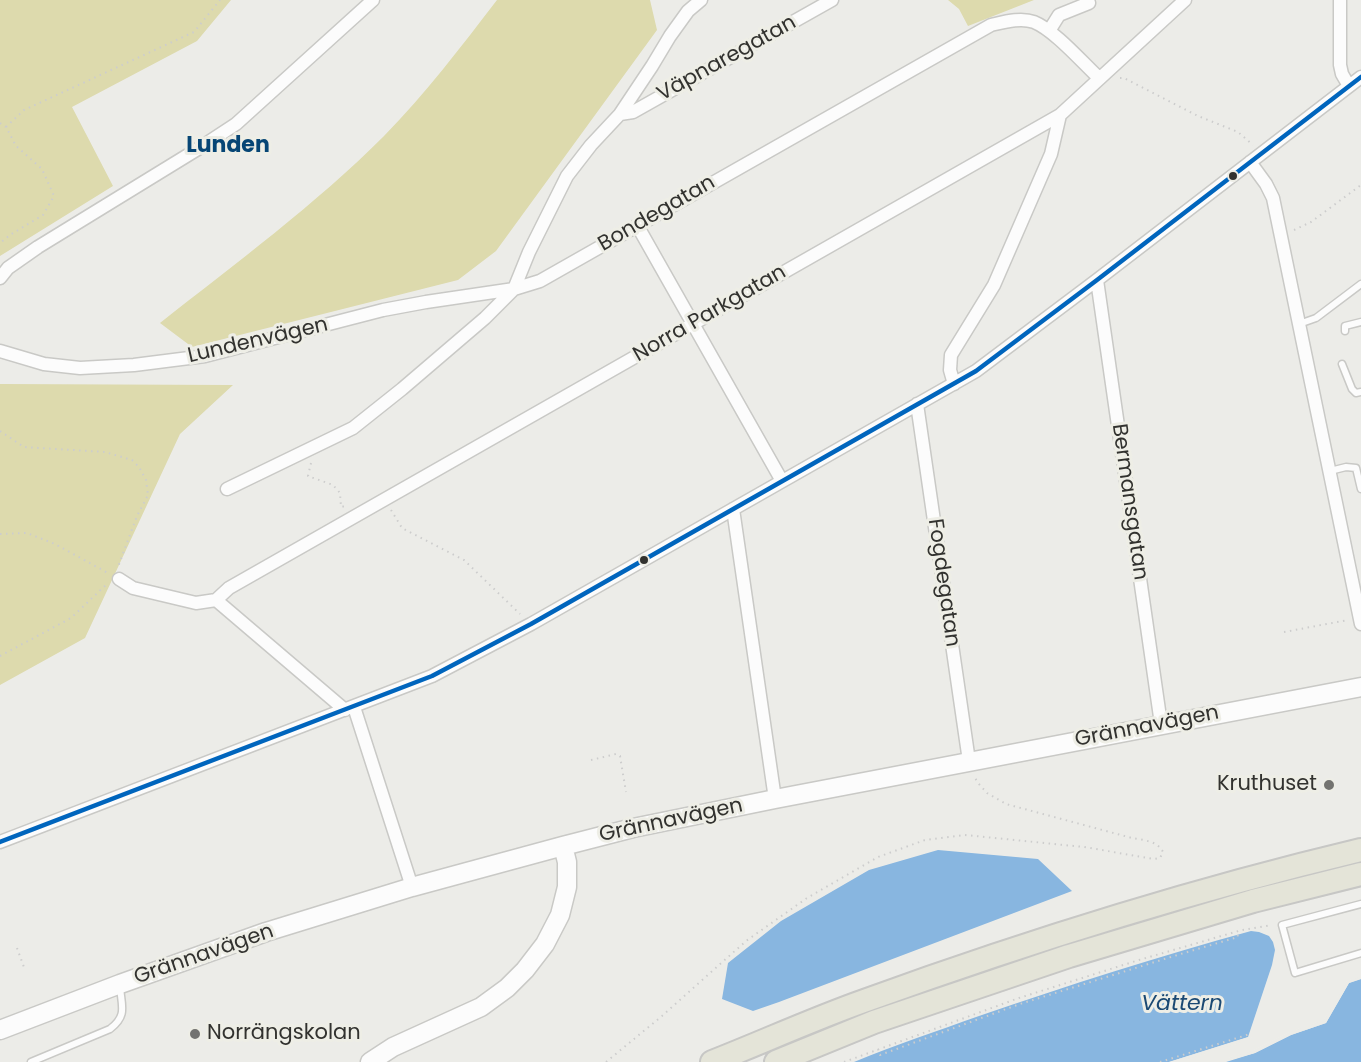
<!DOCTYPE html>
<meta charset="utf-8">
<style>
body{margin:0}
canvas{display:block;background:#ecece8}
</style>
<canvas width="1361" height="1062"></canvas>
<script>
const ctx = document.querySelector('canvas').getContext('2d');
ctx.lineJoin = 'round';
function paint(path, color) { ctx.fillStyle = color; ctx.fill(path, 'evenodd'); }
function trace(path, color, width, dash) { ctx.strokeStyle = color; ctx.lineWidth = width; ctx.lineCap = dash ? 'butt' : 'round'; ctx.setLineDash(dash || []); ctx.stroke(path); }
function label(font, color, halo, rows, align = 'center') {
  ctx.font = font + ' Poppins,sans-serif'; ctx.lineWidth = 6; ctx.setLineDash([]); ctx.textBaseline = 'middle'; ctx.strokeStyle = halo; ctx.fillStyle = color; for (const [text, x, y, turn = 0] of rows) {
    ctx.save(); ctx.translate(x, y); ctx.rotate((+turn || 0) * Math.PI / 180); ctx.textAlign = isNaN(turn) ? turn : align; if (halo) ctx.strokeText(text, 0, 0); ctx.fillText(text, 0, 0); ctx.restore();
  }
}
paint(new Path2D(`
 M 0,0 L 231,0 L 197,41 L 72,107 L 113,186 L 0,256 Z
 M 497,0 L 650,0 L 657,30 L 496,251 L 458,280 L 192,347 L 160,323 C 236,263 315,205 384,136 C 425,94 461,47 497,0 Z
 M 948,0 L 1034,0 L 968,26 L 959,9 Z
 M 0,384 L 233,385 L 180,434 L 85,638 L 0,685 Z`), '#dddaad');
paint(new Path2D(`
 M 938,850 L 1038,859 L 1072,891 L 779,1002 L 753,1011 L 722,999 L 728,963 L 781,921 L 869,870 Z
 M 1251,931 L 1259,932 L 1269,936 L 1273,942 L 1275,950 L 1272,965 L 1248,1037 L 1169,1062 L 854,1062 C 895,1045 937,1031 979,1016 C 1069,985 1160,956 1251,931 Z
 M 1361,979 L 1361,1062 L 1226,1062 L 1255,1053 L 1291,1035 L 1326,1023 L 1349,983 Z`), '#88b6e0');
paint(new Path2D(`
 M 1361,976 L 1361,979 L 1349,983 L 1326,1023 L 1291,1035 L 1255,1053 L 1223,1062 L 1225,1059 L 1254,1050 L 1290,1032 L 1324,1020 L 1347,981 Z
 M 1252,1036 L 1249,1040 L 1179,1062 L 1169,1062 Z`), '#ecece8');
const lane = new Path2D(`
 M 1299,324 L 1316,318 L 1361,284
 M 1345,331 L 1345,326 L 1361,322
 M 1342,364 L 1352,389 L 1356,393 L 1361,392
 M 1330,471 L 1346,467 L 1356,468 L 1361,489
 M 1361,904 L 1282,925 L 1295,973 L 1361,953
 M 31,1062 L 110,1029 C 127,1016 122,1007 120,988`);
const street = new Path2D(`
 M 1340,0 L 1340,65 L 1342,74 L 1349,86
 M 1049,31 L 1059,15 L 1089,3
 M 620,114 L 633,112 L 832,0
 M 1250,162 L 1266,184 L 1273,198 L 1361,624
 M 637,225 L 782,481
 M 0,278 L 8,268 L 38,247 L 201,147 L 236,124 L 373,0
 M 1097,280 L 1161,724
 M 514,289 L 529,252 L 567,176 L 591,145 L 620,114 L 652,66 L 670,36 L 688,11 L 701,0
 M 0,351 L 44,364 L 80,368 L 134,365 L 205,356 L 383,310 L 426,302 L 514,289
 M 954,384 L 950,370 L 951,355 L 994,285 L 1051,154 L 1060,115
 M 917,404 L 969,761
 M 227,489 L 353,428 L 402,389 L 485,318 L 514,289 L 540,281 L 991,25 C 1004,22 1021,17 1034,22 C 1054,30 1082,62 1099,78
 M 733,509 L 775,799
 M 119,579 L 133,588 L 196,603 L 216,600
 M 216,600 L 229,588 L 1060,115 L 1185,0
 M 216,600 L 345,710
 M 354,707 L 412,887
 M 0,842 L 432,676 L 531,624 L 976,371 L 1097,280 L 1361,77`);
const secondary = new Path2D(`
 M 0,1030 L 120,984 L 266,932 L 412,887 L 563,846 L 633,828 L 775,799 L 1361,687
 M 370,1062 L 393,1047 L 481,1007 L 507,988 L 525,970 L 545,944 L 560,915 L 567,887 L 567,862 L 563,846`);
const highway = new Path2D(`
 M 712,1062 C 763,1042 813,1019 864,1001 C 1027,942 1193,890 1361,850
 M 776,1062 L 874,1022 L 1069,956 L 1253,901 L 1361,874`);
trace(lane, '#c9c9c6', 9);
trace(street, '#c9c9c6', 15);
trace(secondary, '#c9c9c6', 21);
trace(highway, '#c7c7c5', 26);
trace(new Path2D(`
 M 1120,78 L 1124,78 L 1198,116 L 1238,132 L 1253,145
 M 0,123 L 6,127 L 16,146 L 42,169 L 54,196 L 43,215 L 10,235 L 0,243
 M 6,127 L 24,110 L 194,32 L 220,0
 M 1294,230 L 1311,222 L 1361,185
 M 0,431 L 24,447 L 105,452 L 132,460 L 139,467 L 146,480 L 148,495 L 137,516 L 118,567
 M 311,463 L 308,476 L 333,485 L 340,493 L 341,507 L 345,506
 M 391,510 L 402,528 L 464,560 L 520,614
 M 0,534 L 27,533 L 55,544 L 108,573
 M 1284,632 L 1348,620
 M 0,656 L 71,618 L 108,583
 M 591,760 L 616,754 L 620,756 L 626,792
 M 17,948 L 25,970
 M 878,1049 L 880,1055 L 1020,1004 L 1174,956 L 1238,937 L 1237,931
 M 606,1062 L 662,1016 L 746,941 L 807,898 L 878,857 L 925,840 L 965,835 L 1084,847 L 1154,859 L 1160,858 L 1163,852 C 1158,841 1143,840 1132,838 L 1006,804 L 987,793 L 979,784 L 975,778
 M 844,1062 L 1019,998 L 1139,960 L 1242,930 L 1272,925
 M 1160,1062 L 1250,1034`), '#cdcdcd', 2, [1.5, 4.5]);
trace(lane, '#fcfcfc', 6);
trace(street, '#fcfcfc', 12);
trace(secondary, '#fcfcfc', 18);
trace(highway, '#e4e4d8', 22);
trace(new Path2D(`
 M 0,842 L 432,676 L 531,624 L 976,371 L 1097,280 L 1361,77`), '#0065bd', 4.5);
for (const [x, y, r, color] of [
 [1233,176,5,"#32322f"],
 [644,560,5,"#32322f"],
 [1329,785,6,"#737370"],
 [195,1034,6,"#737370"]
]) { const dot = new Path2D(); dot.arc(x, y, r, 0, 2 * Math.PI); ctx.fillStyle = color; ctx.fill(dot); trace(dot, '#eeeee6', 2); }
label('21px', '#32322f', '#eeeee6', [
 ["Väpnaregatan",727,59,-29],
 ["Bondegatan",657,214,-30],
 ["Norra Parkgatan",710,314,-30],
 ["Lundenvägen",258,341,-13],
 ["Bermansgatan",1129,502,82],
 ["Fogdegatan",943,583,82],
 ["Grännavägen",1147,727,-11],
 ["Grännavägen",671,821,-12],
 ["Grännavägen",204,955,-19]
]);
label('21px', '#32322f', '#eeeee6', [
 ["Kruthuset",1317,785],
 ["Norrängskolan",207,1034,"left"]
], 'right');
label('bold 22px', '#064575', '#eeeee6', [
 ["Lunden",228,146]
]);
label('italic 22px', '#1b4973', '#eeeee6', [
 ["Vättern",1182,1004]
]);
</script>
